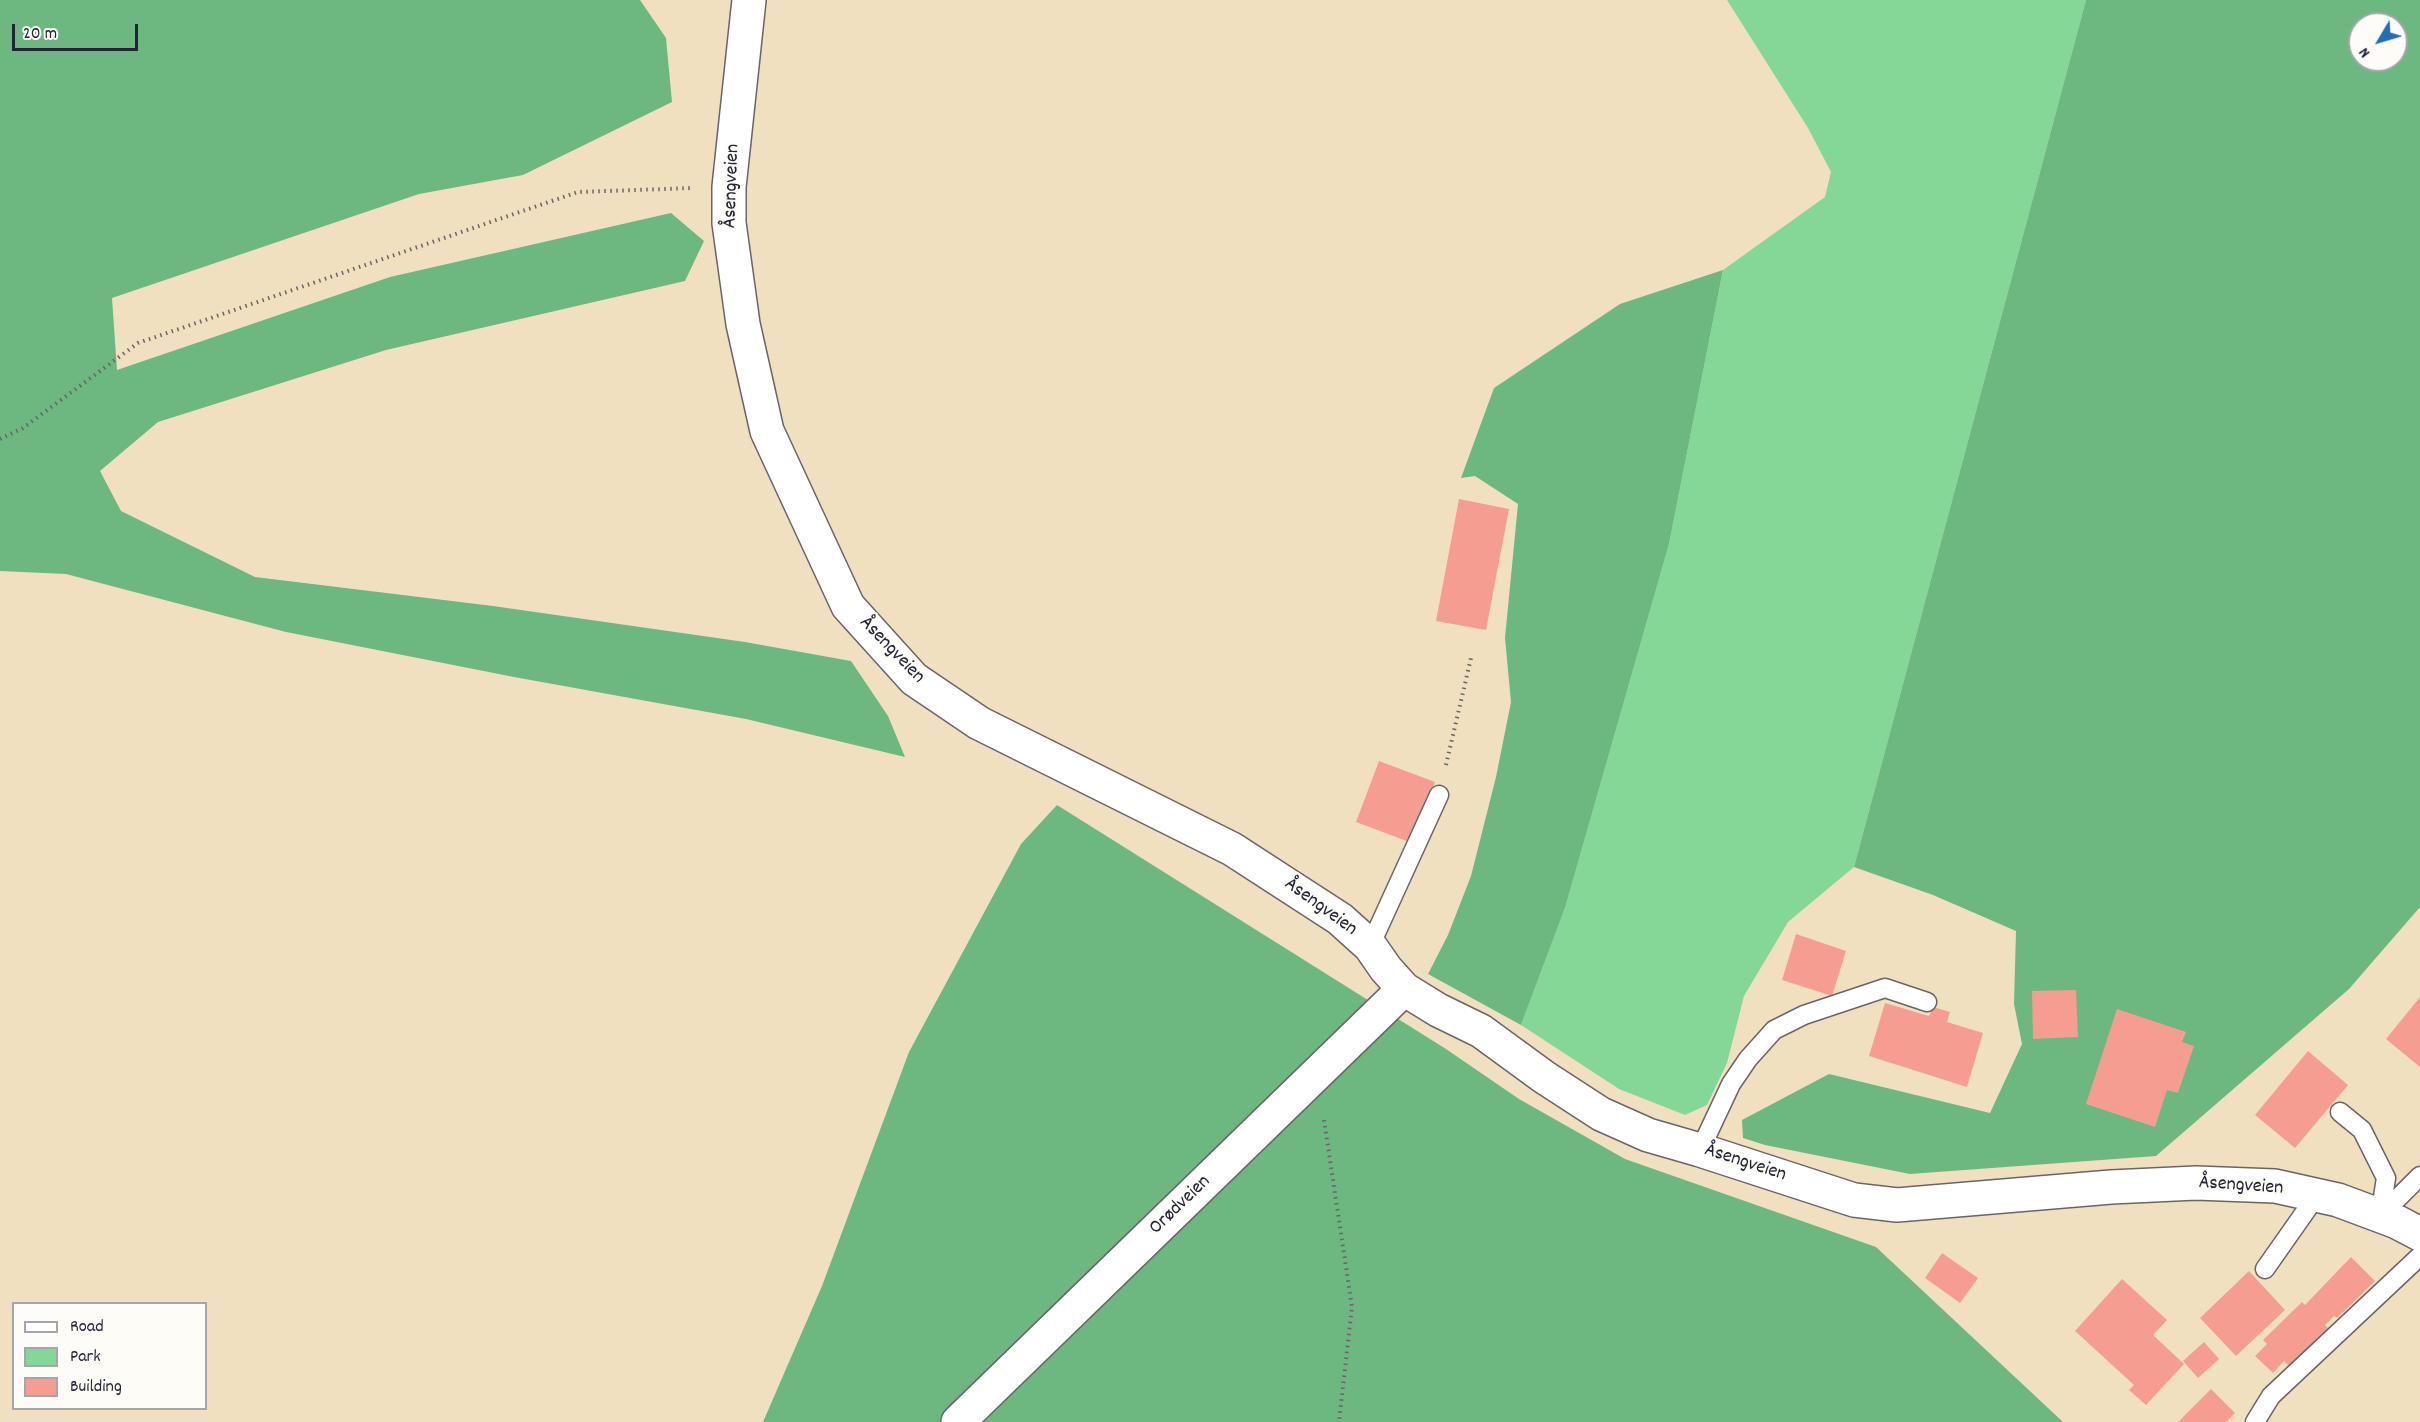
<!DOCTYPE html>
<meta charset="utf-8">
<style>
body{margin:0}
#map{position:relative;width:2420px;height:1422px;overflow:hidden;background:#f1e0c0;font-family:Dekko,sans-serif}
canvas{display:block}
.legend{position:absolute;left:12px;top:1302px;width:195px;height:108px;box-sizing:border-box;background:#fdfcf7;border:2px solid #a5a5ac;margin:0;padding:8px 10px;list-style:none;font-size:18px;color:#22223b}
.legend li{display:flex;align-items:center;gap:12px;height:30px}
.legend b{width:30px;border:2px solid #a5a5ac}
.north{position:absolute;left:2348px;top:12px;width:60px;height:60px;box-sizing:border-box;background:#fdfcf7;border:2px solid #a5a5ac;border-radius:50%;rotate:232deg;font-size:16px;font-weight:700;line-height:24px;text-align:center;color:#22223b}
.north::after{content:'';display:block;margin:auto;width:21px;height:27px;background:#1f6fb2;clip-path:polygon(50% 0,100% 100%,50% 72%,0 100%)}
.scale{position:absolute;left:12px;top:24px;width:126px;height:27px;box-sizing:border-box;border:3px solid #22223b;border-top:0;padding-left:8px;font-size:18px;line-height:21px;white-space:nowrap;color:#22223b;-webkit-text-stroke:4px #fdfcf7;paint-order:stroke}
</style>
<div id="map">
<canvas width="2420" height="1422"></canvas>
<ul class="legend">
<li><b style="height:8px;background:#fff"></b>Road</li>
<li><b style="height:16px;background:#85d798"></b>Park</li>
<li><b style="height:16px;background:#f59d90"></b>Building</li>
</ul>
<div class="north">N</div>
<div class="scale">20 m</div>
</div>
<script>
const ctx = document.querySelector('canvas').getContext('2d');
ctx.lineJoin = 'round';
function paint(path, color) { ctx.fillStyle = color; ctx.fill(path, 'evenodd'); }
function trace(path, color, width, dash) { ctx.strokeStyle = color; ctx.lineWidth = width; ctx.lineCap = dash ? 'butt' : 'round'; ctx.setLineDash(dash || []); ctx.stroke(path); }
function label(font, color, halo, rows, align = 'center') {
  ctx.font = font + ' Dekko,sans-serif'; ctx.lineWidth = 4.5; ctx.setLineDash([]); ctx.textBaseline = 'middle'; ctx.strokeStyle = halo; ctx.fillStyle = color; for (const [text, x, y, turn = 0] of rows) {
    ctx.save(); ctx.translate(x, y); ctx.rotate((+turn || 0) * Math.PI / 180); ctx.textAlign = isNaN(turn) ? turn : align; if (halo) ctx.strokeText(text, 0, 0); ctx.fillText(text, 0, 0); ctx.restore();
  }
}
paint(new Path2D(`
 M 1727,0 L 2086,0 L 1854,867 L 1788,922 L 1744,996 L 1727,1063 L 1707,1105 L 1685,1115 L 1619,1089 L 1521,1025 L 1565,908 L 1669,544 L 1723,270 L 1825,197 L 1831,172 L 1808,128 Z`), '#85d798');
paint(new Path2D(`
 M 0,0 L 640,0 L 666,38 L 672,102 L 523,175 L 419,194 L 112,298 L 117,370 L 390,277 L 671,213 L 704,241 L 685,281 L 386,350 L 158,422 L 100,471 L 121,511 L 255,577 L 493,606 L 745,642 L 851,661 L 888,716 L 905,757 L 746,719 L 514,677 L 286,632 L 66,574 L 0,571 Z
 M 2086,0 L 2420,0 L 2420,907 L 2349,989 L 2156,1156 L 1910,1174 L 1765,1145 L 1743,1138 L 1742,1120 L 1829,1074 L 1990,1113 L 2022,1044 L 2014,1004 L 2016,931 L 1933,895 L 1854,867 ZM 2360,24 L 2396,24 L 2396,60 L 2360,60 Z
 M 1723,270 L 1669,544 L 1565,908 L 1521,1025 L 1428,974 L 1448,935 L 1471,876 L 1496,777 L 1511,702 L 1505,638 L 1518,504 L 1475,476 L 1461,478 L 1494,388 L 1620,304 Z
 M 1057,805 L 1446,1049 L 1519,1099 L 1625,1159 L 1876,1247 L 2063,1422 L 763,1422 L 822,1286 L 909,1052 L 1021,844 Z`), '#6cb880');
paint(new Path2D(`
 M 1459,499 L 1509,509 L 1486,630 L 1436,621 Z
 M 1379,761 L 1435,782 L 1412,843 L 1356,822 Z
 M 1796,934 L 1846,951 L 1832,996 L 1782,980 Z
 M 2076,990 L 2078,1037 L 2033,1039 L 2032,991 Z
 M 2420,997 L 2420,1067 L 2386,1039 Z
 M 1885,1003 L 1929,1016 L 1933,1007 L 1950,1012 L 1947,1022 L 1983,1033 L 1967,1087 L 1869,1056 Z
 M 2117,1009 L 2186,1032 L 2182,1042 L 2194,1046 L 2178,1093 L 2167,1090 L 2155,1127 L 2086,1104 Z
 M 2308,1051 L 2348,1085 L 2295,1148 L 2255,1115 Z
 M 1942,1253 L 1978,1278 L 1960,1303 L 1925,1278 Z
 M 2351,1257 L 2375,1281 L 2337,1318 L 2334,1316 L 2325,1325 L 2328,1328 L 2289,1366 L 2284,1361 L 2273,1373 L 2255,1356 L 2267,1344 L 2263,1340 L 2302,1302 L 2305,1305 Z
 M 2249,1271 L 2285,1310 L 2236,1356 L 2200,1318 Z
 M 2122,1279 L 2167,1320 L 2153,1335 L 2184,1364 L 2146,1405 L 2129,1390 L 2134,1385 L 2075,1331 Z
 M 2204,1342 L 2219,1359 L 2198,1378 L 2183,1361 Z
 M 2211,1389 L 2235,1413 L 2226,1422 L 2178,1422 Z`), '#f59d90');
const service = new Path2D(`
 M 1370,946 L 1439,795
 M 2340,1112 L 2362,1130 L 2386,1178 L 2380,1216 L 2420,1176
 M 1700,1150 L 1731,1084 L 1748,1059 L 1774,1030 L 1804,1015 L 1885,988 L 1927,1002
 M 2265,1269 L 2317,1195
 M 2255,1422 L 2271,1396 L 2420,1256`);
const minor = new Path2D(`
 M 749,0 L 729,187 L 729,223 L 743,324 L 767,431 L 848,606 L 914,679 L 979,723 L 1232,849 L 1340,919 L 1370,946 L 1386,969 L 1404,989 L 1438,1010 L 1481,1031 L 1544,1077 L 1601,1114 L 1648,1135 L 1700,1150 L 1854,1200 L 1897,1205 L 2111,1187 L 2196,1183 L 2275,1186 L 2338,1200 L 2397,1222 L 2420,1234
 M 958,1422 L 1404,989`);
trace(service, '#6a646a', 21);
trace(minor, '#6a646a', 36);
trace(new Path2D(`
 M 0,439 L 23,428 L 138,343 L 578,192 L 693,188
 M 1446,765 L 1471,658
 M 1324,1120 L 1352,1307 L 1339,1422`), '#6a646a', 4, [1.5, 4.5]);
trace(service, '#fff', 18);
trace(minor, '#fff', 33);
label('20px', '#22223b', '#fdfcf7', [
 ["Åsengveien",733,186,-88],
 ["Åsengveien",891,651,46],
 ["Åsengveien",1320,908,36],
 ["Åsengveien",1745,1164,18],
 ["Åsengveien",2241,1187,4],
 ["Orødveien",1181,1206,-44]
]);
</script>
